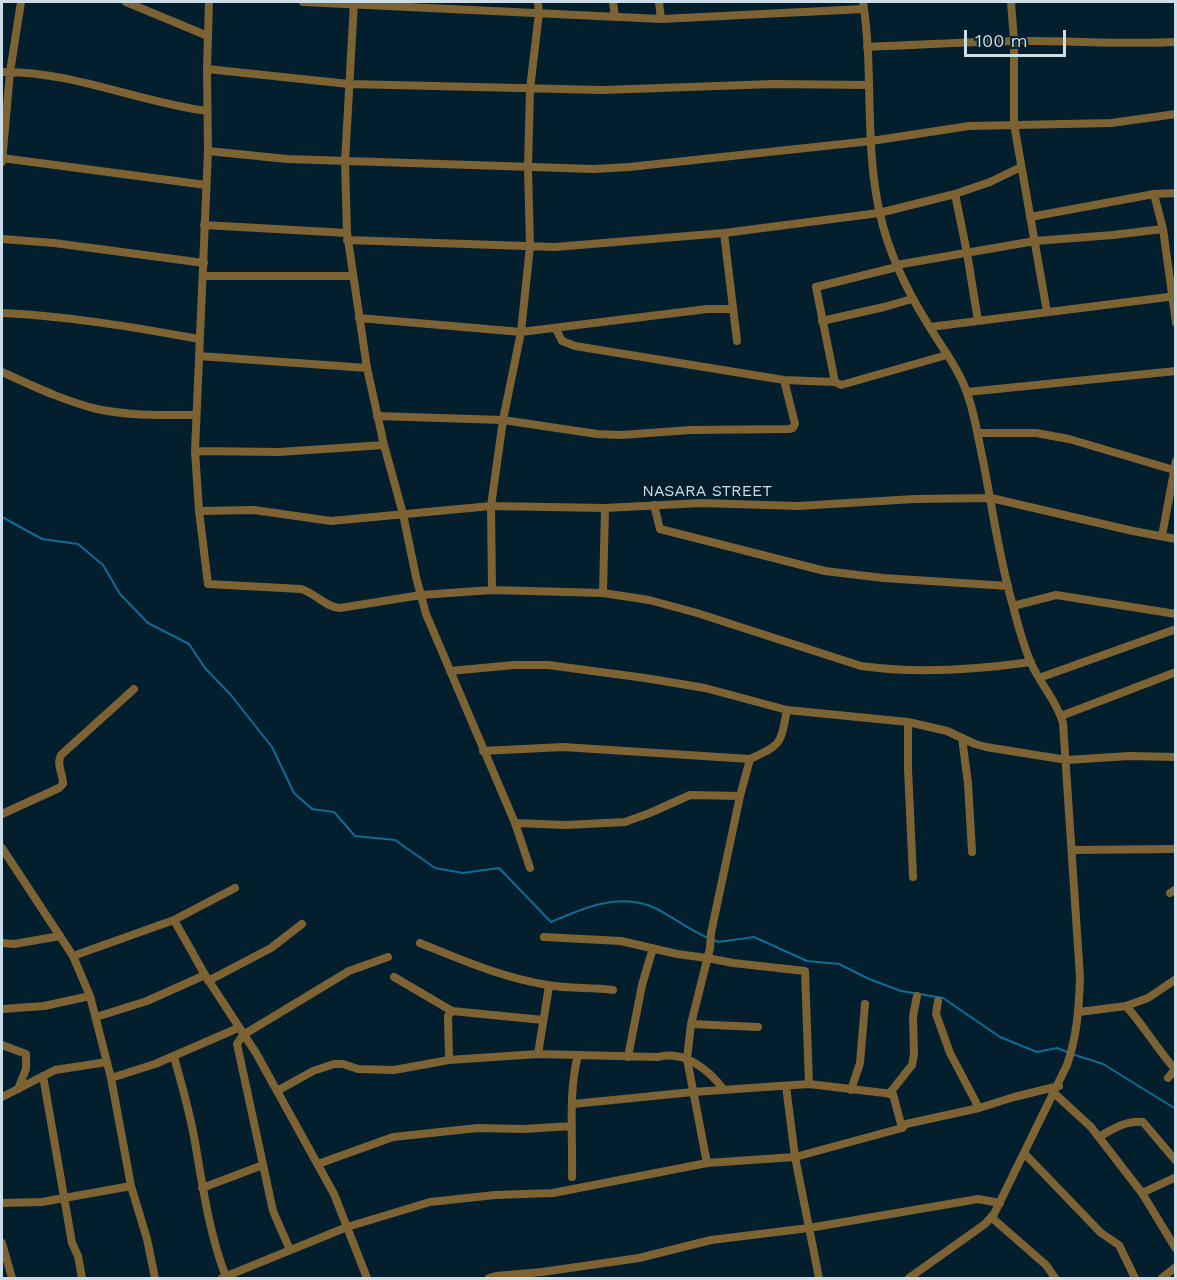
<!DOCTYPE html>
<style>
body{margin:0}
#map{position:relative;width:1177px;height:1280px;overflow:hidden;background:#031e2d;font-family:"Work Sans",sans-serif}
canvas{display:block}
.frame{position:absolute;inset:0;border:3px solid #cddde7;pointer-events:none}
.scale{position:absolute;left:964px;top:30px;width:102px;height:27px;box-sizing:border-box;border:3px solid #cddde7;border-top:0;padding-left:8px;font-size:18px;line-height:21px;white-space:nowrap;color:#cddde7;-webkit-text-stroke:4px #031e2d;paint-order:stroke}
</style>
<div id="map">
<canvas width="1177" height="1280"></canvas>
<div class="frame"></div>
<div class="scale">100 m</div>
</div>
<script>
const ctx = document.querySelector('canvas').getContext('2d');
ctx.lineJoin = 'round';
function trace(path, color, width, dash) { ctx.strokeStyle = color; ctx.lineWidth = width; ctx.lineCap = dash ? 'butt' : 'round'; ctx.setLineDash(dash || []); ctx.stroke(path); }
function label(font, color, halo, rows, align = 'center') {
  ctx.font = font + ' "Work Sans",sans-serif'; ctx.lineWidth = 6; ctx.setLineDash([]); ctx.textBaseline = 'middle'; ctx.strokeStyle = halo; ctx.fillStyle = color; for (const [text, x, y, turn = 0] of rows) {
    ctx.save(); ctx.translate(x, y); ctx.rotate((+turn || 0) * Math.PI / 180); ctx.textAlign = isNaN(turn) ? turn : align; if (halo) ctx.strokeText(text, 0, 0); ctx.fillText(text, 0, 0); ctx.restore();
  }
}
trace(new Path2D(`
 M 2,517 L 42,539 L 78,544 L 103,565 L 120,594 L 148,623 L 189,644 L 205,668 L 230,694 L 272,747 L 294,793 L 312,809 L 334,812 L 355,836 L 395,840 L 435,868 L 463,873 L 499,868 L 551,922 C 583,908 620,892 655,908 C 673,917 689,930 708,938
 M 714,940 L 718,942 L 754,937 L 807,961 L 839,964 L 869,979 L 901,991 L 943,998 L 1000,1037 L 1037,1052 L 1057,1048 L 1067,1052
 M 1072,1054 L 1103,1064 L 1176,1109`), '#126b94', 2);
trace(new Path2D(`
 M 126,2 L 208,36
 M 209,2 L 207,69 L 208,151 L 195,451 L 199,511 L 208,584 L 301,589 C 315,593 325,607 340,608 L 421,595 L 492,590 L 603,593 L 649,600 L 697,613 L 861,666 C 917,674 974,670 1031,662
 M 303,2 L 661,19 L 864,9
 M 354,2 L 345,162 L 347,233 L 367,368 L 384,445 L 403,514 L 416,577 L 426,614 L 515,823 L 530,868
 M 613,2 L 615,17
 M 659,2 L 661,19
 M 863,2 C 874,72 864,145 880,214 C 889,255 907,291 929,326 C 942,348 959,369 967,393 C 974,412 977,431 981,451 C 992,503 998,555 1013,606 C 1018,625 1023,645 1031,663 C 1040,684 1057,701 1063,723 L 1080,977 C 1079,1008 1077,1036 1067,1065 L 994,1214 L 985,1224 L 909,1278
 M 1011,2 L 1014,41 L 1014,124 L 1047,312
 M 867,47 C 916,45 965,42 1014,41 C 1068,40 1122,45 1176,42
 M 207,69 L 349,84 L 603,90 L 774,84 L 869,85
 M 2,72 C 72,71 138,102 207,111
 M 208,151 L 287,159 L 594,169 L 629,167 L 871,141 L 969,126 L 1111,123 L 1176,114
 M 2,158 L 206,185
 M 2,162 L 10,72 L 21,2
 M 955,194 L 967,253 L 978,321
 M 1154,194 L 1163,229 L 1176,323
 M 1030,217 L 1154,194 L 1176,193
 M 204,225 L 347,233
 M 724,233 L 737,341
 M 2,239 L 54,243 L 204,263
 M 347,240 L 555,247 L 724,233 L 879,213 L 955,194 L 990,182 L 1021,167
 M 896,265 L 1035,241 L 1113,235 L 1163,229
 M 897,267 L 816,287 L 835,382 L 841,385 L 947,355
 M 203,276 L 353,276
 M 2,313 C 68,316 133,327 199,339
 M 359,318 L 521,332 L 707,309 L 732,309
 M 822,321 L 884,307 L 912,299
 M 930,327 L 1176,296
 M 556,329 L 562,341 L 575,346 L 784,380 L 835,382
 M 199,356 L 367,368
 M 2,372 C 33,386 64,401 97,409 C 129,416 164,415 196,415
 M 967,392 L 1176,371
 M 377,416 L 503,420 L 597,434 L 621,435 L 691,430 L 789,429 L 793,428 L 795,424 L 784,380
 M 978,433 L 1036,433 L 1069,439 L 1174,470
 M 195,451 L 279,452 L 384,445
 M 654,505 L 660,529 L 825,571 L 883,578 L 1008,586
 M 199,511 L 254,510 L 331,521 L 491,506 L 605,508 L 701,503 L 798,506 L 914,499 L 991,498 L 1133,531 L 1176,539
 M 1162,536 L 1176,461
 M 492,590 L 491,506 L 503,420 L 521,332 L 530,246 L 528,168 L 530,89 L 539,13 L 538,2
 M 603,593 L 605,508
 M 1013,606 L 1056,595 L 1176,614
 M 450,671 L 514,665 L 548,665 L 645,678 L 705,688 L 787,710 L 908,722 L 947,731 L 975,744 L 986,747 L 1042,756 L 1067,760 L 1129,756 L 1176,757
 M 1039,678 L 1176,629
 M 1061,716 L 1176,672
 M 908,722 L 908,769 L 913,877
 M 962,738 L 968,783 L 972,852
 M 483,751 L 563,747 L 750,759 C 783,744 780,744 787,710
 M 2,814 L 59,788 L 63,784 C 63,773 56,765 61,755 L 134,689
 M 515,823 L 566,825 L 625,822 L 650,813 L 690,795 L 740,796
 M 2,848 L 73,956 L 90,996 L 111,1078 L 131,1186 L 147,1239 L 155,1278
 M 1073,850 L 1176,849
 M 1170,893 L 1176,889
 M 174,920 L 205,975 L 256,1053 L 334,1194 L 367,1278
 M 544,937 L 621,941 L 677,954 L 707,958 L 733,963 L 805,971 L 809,1084
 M 2,943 L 14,944 L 60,936
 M 420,943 C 462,960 503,978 548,985 C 569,989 591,987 613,990
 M 73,956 L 174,920 L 235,888
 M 394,977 L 452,1011
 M 208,981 L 271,948 L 302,924
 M 938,1001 L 936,1014 L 950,1053 L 979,1108
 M 1126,1006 C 1144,1026 1157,1049 1175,1069
 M 2,1009 L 44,1006 L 90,996
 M 1079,1012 L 1126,1006 L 1148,998 L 1176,979
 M 96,1017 L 147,1001 L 205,975
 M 691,1024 L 758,1027
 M 2,1045 L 26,1054 L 26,1069 L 18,1089
 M 538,1054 L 549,986
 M 174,1057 C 182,1085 190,1113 195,1142 C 203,1188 209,1233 226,1277
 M 628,1057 L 642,985 L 653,948
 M 449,1060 L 448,1016 L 452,1011 L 543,1020
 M 43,1076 L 72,1243 L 78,1256 L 82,1278
 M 111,1078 L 155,1064 L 238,1028
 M 1168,1078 L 1176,1068
 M 786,1086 L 795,1157 L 819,1278
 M 851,1090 L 860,1063 L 865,1004
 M 277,1091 L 313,1071 L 334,1064 L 343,1064 L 358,1069 L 394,1070 L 449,1060 L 538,1054 L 658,1057 C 685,1050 709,1070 724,1090
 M 1054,1093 L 1091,1127 L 1142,1193 L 1176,1249
 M 889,1094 L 912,1065 L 914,1054 L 913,1016 L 917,996
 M 2,1097 L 55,1070 L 107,1062
 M 573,1104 L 693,1092 L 809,1084 L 893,1094 L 902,1128
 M 1099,1137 C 1112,1129 1127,1120 1143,1122 L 1176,1161
 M 1024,1153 L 1101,1233 L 1119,1245 L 1135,1278
 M 707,1163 L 687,1059 L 691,1024 L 710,948 L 711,933 L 740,796 L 750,759
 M 318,1164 L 393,1137 L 478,1128 L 523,1129 L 572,1126
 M 572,1177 C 573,1137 568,1094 578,1055
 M 202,1188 L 263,1165
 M 1142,1193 L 1176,1177
 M 2,1203 L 42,1202 L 131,1186
 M 991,1217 L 1046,1265 L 1055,1278
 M 2,1243 L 12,1278
 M 290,1250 L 273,1211 L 237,1044 L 243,1035 L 349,971 L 388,957
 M 222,1278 L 347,1227 L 430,1202 L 495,1195 L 553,1193 L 707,1163 L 795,1157 L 902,1128 L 906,1124 L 979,1108 L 1014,1097 L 1059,1086
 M 489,1278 L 496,1276 L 542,1272 L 639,1258 L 711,1240 L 809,1228 L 978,1199 L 1000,1203
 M 1162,1278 L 1176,1267`), '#7d6334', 8);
label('16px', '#cddde7', '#031e2d', [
 ["NASARA STREET",707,491]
]);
</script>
